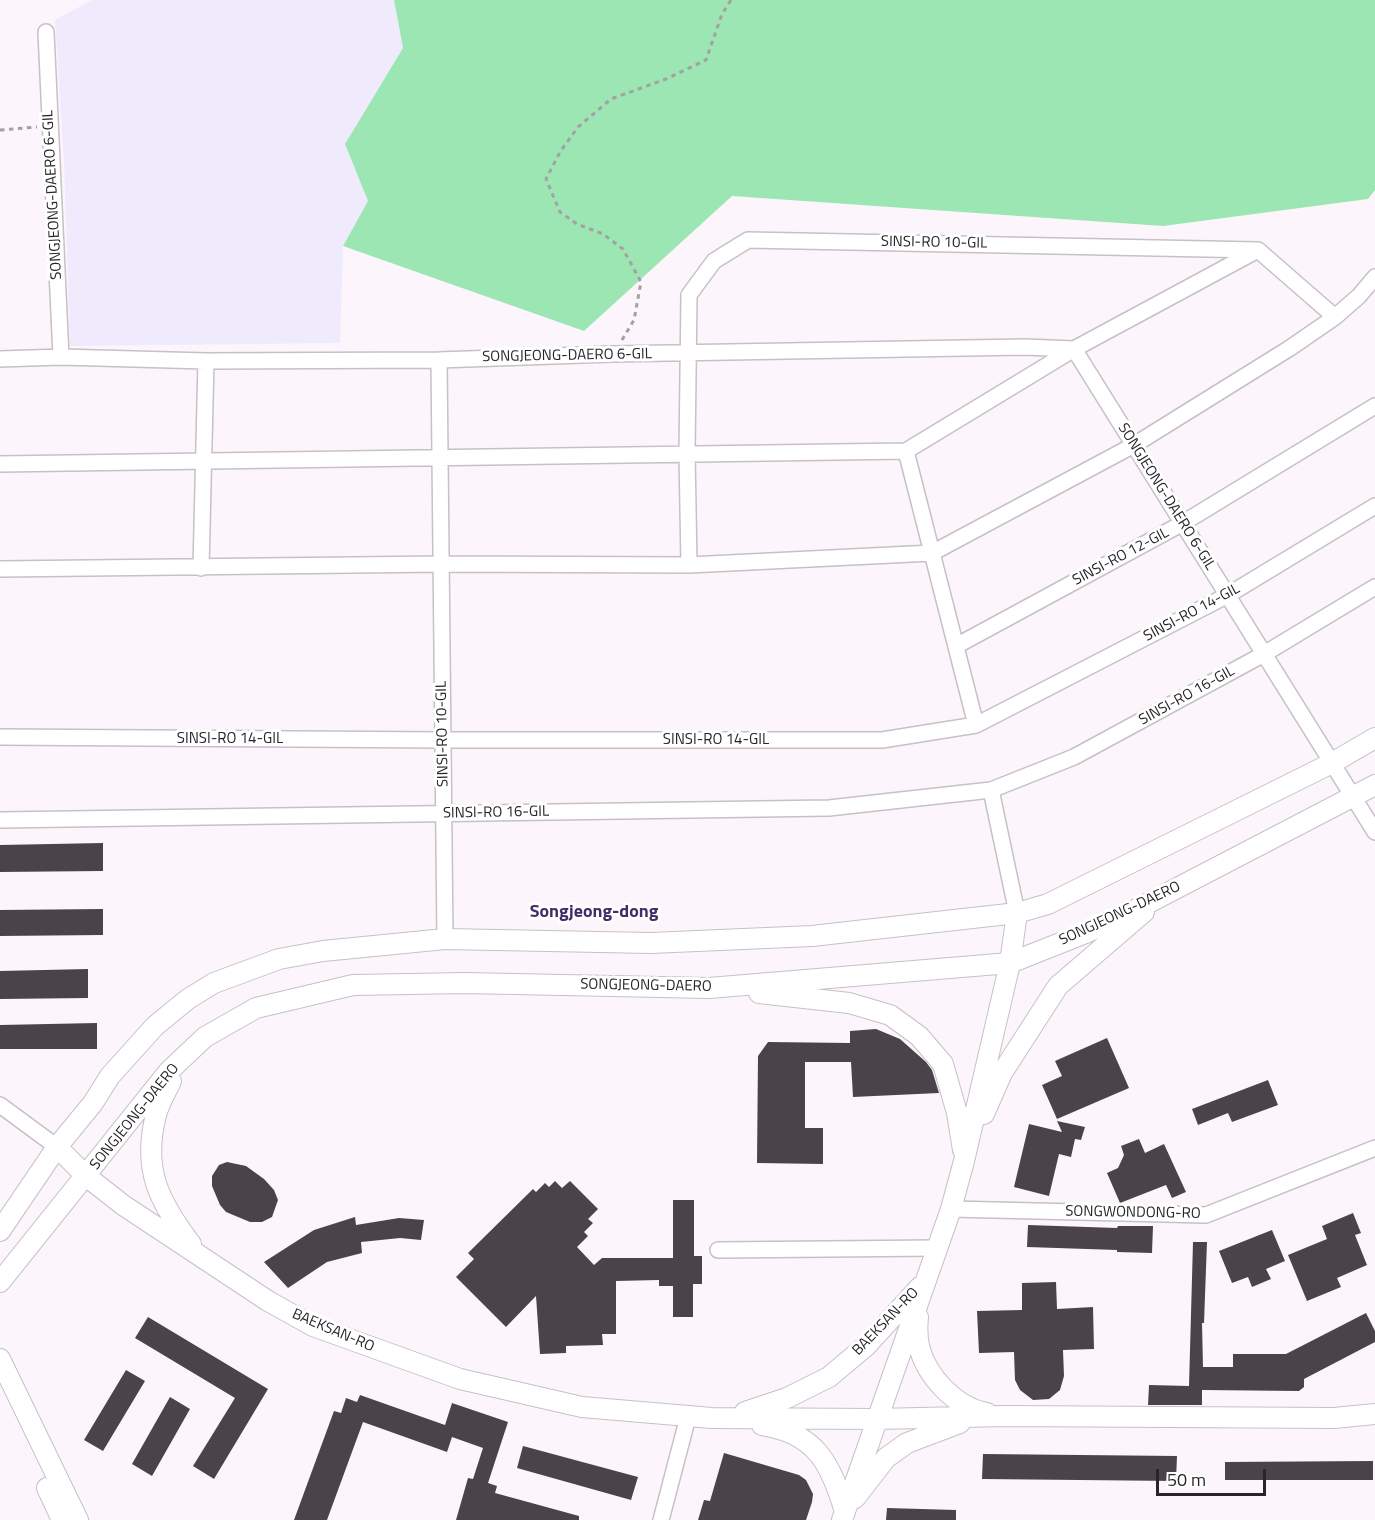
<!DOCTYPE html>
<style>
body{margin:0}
#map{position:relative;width:1375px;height:1520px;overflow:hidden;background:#fdf5fc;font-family:"Titillium Web",sans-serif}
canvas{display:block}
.scale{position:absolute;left:1156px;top:1469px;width:110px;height:27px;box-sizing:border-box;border:3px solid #272527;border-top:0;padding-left:8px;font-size:18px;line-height:21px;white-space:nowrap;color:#272527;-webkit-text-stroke:4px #fff;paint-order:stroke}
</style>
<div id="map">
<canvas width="1375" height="1520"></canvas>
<div class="scale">50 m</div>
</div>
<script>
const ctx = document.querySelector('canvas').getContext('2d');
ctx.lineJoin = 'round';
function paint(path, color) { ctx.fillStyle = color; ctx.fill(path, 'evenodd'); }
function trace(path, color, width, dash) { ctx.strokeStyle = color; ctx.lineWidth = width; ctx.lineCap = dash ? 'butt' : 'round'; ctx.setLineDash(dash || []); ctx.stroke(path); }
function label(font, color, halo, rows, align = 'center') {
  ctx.font = font + ' "Titillium Web",sans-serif'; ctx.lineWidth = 6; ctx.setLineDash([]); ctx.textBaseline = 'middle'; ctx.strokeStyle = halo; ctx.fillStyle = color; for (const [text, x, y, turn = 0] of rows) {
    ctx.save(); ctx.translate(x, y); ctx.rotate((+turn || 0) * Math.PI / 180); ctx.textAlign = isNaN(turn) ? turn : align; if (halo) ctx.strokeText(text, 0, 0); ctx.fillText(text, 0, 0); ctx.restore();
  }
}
paint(new Path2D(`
 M 92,0 L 394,0 L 403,48 L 345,144 L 368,201 L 343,246 L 340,343 L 70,346 L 64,163 L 55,20 Z`), '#efebfc');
paint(new Path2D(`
 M 394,0 L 1375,0 L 1375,190 L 1368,199 L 1163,226 L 732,196 L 584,331 L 343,246 L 368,201 L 345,144 L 403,48 Z`), '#9be6b2');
paint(new Path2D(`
 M 103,843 L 103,871 L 0,872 L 0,845 Z
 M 103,909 L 103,935 L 0,936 L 0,910 Z
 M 88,969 L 88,998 L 0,999 L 0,971 Z
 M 97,1023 L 97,1049 L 0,1049 L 0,1025 Z
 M 876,1029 L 900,1039 L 926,1062 L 932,1070 L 939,1093 L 853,1097 L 851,1062 L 805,1062 L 805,1128 L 823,1128 L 823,1164 L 757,1163 L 758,1056 L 768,1042 L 850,1043 L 850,1031 Z
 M 1107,1038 L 1129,1088 L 1057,1119 L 1042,1085 L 1062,1076 L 1055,1061 Z
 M 1268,1080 L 1278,1105 L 1232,1122 L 1228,1113 L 1198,1125 L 1192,1109 Z
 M 1057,1121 L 1085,1127 L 1081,1140 L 1075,1139 L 1071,1157 L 1059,1154 L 1049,1196 L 1014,1187 L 1029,1124 L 1062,1132 Z
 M 1139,1139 L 1145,1153 L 1164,1144 L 1186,1192 L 1172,1198 L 1166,1185 L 1120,1203 L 1107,1173 L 1118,1168 L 1124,1155 L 1121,1146 Z
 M 227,1162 L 246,1166 L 264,1179 L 274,1190 L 278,1200 L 272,1217 L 262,1222 L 250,1222 L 226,1212 L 220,1205 L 212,1186 L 212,1176 L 219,1165 Z
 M 555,1181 L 562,1188 L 570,1181 L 598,1209 L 588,1219 L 593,1223 L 584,1232 L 588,1236 L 577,1247 L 594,1265 L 602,1258 L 673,1258 L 673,1200 L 694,1200 L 694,1256 L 702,1256 L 702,1284 L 693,1284 L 693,1317 L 673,1317 L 673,1286 L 659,1286 L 659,1280 L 616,1281 L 616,1334 L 602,1334 L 603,1345 L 566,1346 L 566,1353 L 540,1354 L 536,1296 L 506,1327 L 456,1277 L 474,1259 L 468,1253 L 533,1189 L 536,1192 L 545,1183 L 549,1187 Z
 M 1353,1213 L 1361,1233 L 1355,1235 L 1367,1265 L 1337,1278 L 1341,1287 L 1307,1301 L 1288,1255 L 1327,1239 L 1322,1226 Z
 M 355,1217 L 356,1225 L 399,1218 L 424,1220 L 421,1240 L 400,1238 L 361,1242 L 362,1253 L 327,1262 L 288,1288 L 264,1262 L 314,1230 Z
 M 1028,1225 L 1117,1228 L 1118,1226 L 1153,1226 L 1152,1253 L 1117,1252 L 1117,1250 L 1027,1247 Z
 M 1272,1230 L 1285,1261 L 1266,1269 L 1271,1279 L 1252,1287 L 1248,1277 L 1232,1283 L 1219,1251 Z
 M 1193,1242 L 1207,1242 L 1204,1323 L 1202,1323 L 1203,1367 L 1233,1367 L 1233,1354 L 1286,1354 L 1366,1313 L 1375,1331 L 1375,1342 L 1304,1379 L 1304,1387 L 1299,1391 L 1202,1390 L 1202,1405 L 1148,1405 L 1149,1385 L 1189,1386 Z
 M 1056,1282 L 1057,1309 L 1093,1307 L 1094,1349 L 1063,1350 L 1064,1376 L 1060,1390 L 1049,1399 L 1033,1400 L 1020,1390 L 1015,1380 L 1014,1352 L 979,1353 L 977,1311 L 1022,1310 L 1022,1283 Z
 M 148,1317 L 268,1389 L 214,1479 L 193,1466 L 235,1398 L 135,1338 Z
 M 126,1370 L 145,1381 L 103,1451 L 84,1440 Z
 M 360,1395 L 445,1425 L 452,1403 L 508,1422 L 488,1483 L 497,1486 L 495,1493 L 579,1516 L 579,1520 L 456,1520 L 468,1478 L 473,1479 L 483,1448 L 452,1437 L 447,1452 L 363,1422 L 327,1520 L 294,1520 L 334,1411 L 341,1413 L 346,1398 L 357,1402 Z
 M 170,1397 L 190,1409 L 152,1476 L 132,1464 Z
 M 523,1446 L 638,1477 L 631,1500 L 517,1468 Z
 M 724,1453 L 799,1475 L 806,1480 L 813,1494 L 812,1502 L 806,1520 L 698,1520 L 704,1500 L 710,1501 Z
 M 983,1454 L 1177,1456 L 1176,1481 L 982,1479 Z
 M 1373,1461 L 1373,1480 L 1225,1480 L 1225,1462 Z
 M 887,1508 L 956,1510 L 956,1520 L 886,1520 Z`), '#4a444a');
const minor = new Path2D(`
 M 46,32 L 61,357
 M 0,359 L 61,357 L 206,361 L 439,360 L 611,354 L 1025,347 L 1074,349 L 1375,832
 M 439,360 L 445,939
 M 906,451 L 1074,349 L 1256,251
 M 906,451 L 976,725
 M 0,464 C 302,462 604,453 906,451
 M 689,565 L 687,453 L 689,295 L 714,261 L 748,240 L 1258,250 L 1335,317
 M 201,568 L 206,361
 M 0,569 L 441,564 L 689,565 L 932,553 L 1134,445 L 1290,348 L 1335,317 L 1359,296 L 1375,277
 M 956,646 L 1183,523 L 1375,406
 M 0,737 L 443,740 L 882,740 L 976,725 L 1228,595 L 1375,506
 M 991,790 L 1017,913
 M 0,820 L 829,808 L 991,790 L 1074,757 L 1264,654 L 1375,587
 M 0,1105 L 57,1147
 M 951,1209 L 1206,1215 L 1375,1148
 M 718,1250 L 937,1248
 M 661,1520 L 688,1417`);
const tertiary = new Path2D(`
 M 759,993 L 849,1003 L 890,1015 L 919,1036 L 943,1064 L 957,1113 L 963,1150
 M 171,1081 C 166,1092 159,1103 156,1115 C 142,1169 159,1202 191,1244
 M 984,1114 L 1002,1073 L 1058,986 L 1144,912
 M 57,1147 L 86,1176 L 123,1205 L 268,1301 L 313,1326 L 460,1379 L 582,1407 L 712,1418 L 877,1419 L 1005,1416 L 1334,1418 L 1375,1414
 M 0,1231 L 57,1147 L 93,1103 L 110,1076 L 155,1026 L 188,999 L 214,983 L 279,959 L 323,951 L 445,939 L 651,943 L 812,936 L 1017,913 L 1048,904 L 1332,763 L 1375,738
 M 0,1282 L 169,1071 L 205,1037 L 256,1008 L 353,985 L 465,983 L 709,988 L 1010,963 L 1088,932 L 1133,911 L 1375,785
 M 918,1317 C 917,1327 917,1336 919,1346 C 926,1376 956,1408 987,1413
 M 0,1359 L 78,1520
 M 745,1412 L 787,1398 L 829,1377 L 866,1346 L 920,1287
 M 762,1425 C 816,1433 831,1464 845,1512
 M 47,1488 L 62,1520
 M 855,1498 L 886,1458 L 907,1443 L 960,1423
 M 842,1520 L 951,1209 L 964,1161 L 1010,963 L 1017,913`);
trace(minor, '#c7c0c7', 18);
trace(tertiary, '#c7c0c7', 22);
trace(new Path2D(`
 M 0,130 L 37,127
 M 622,340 L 634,320 L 641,282 L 623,249 L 603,234 L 577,224 L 560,212 L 546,179 L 560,152 L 578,127 L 611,99 L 666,79 L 706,60 L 722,14 L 731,0`), '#a5a0a5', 3, [4.5, 4.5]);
trace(minor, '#fff', 15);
trace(tertiary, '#fff', 20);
label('15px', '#272527', '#fff', [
 ["SONGJEONG-DAERO 6-GIL",53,195,-93],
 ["SINSI-RO 10-GIL",934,243,1],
 ["SONGJEONG-DAERO 6-GIL",567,356,-1],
 ["SONGJEONG-DAERO 6-GIL",1166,497,58],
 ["SINSI-RO 12-GIL",1121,557,-28],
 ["SINSI-RO 14-GIL",1192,613,-28],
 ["SINSI-RO 16-GIL",1187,696,-29],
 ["SINSI-RO 10-GIL",443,734,-91],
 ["SINSI-RO 14-GIL",230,739],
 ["SINSI-RO 14-GIL",716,740],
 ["SINSI-RO 16-GIL",496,813,-1],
 ["SONGJEONG-DAERO",1120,914,-25],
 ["SONGJEONG-DAERO",646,986,1],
 ["SONGJEONG-DAERO",135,1117,-51],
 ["SONGWONDONG-RO",1133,1213,1],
 ["BAEKSAN-RO",886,1322,-46],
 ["BAEKSAN-RO",333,1331,23]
]);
label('bold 18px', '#422d68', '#fff', [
 ["Songjeong-dong",594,913]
]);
</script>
